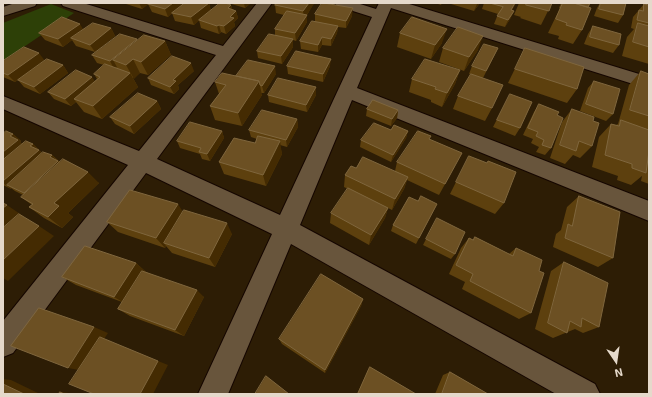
<!DOCTYPE html>
<style>
body{margin:0}
#map{position:relative;width:652px;height:397px;overflow:hidden;background:#2d1d05;font-family:"Exo 2",sans-serif}
canvas{display:block}
.frame{position:absolute;inset:0;border:4px solid #e5d9cb;pointer-events:none}
.north{position:absolute;left:596px;top:341px;width:40px;height:40px;-webkit-text-stroke:3px #2d1d05;paint-order:stroke;rotate:167deg;font-size:11px;font-weight:700;line-height:16px;text-align:center;color:#e5d9cb}
.north::after{content:'';display:block;margin:auto;width:14px;height:18px;background:#e5d9cb;clip-path:polygon(50% 0,100% 100%,50% 72%,0 100%)}
</style>
<div id="map">
<canvas width="652" height="397"></canvas>
<div class="frame"></div>
<div class="north">N</div>
</div>
<script>
const ctx = document.querySelector('canvas').getContext('2d');
ctx.lineJoin = 'round';
function paint(path, color) { ctx.fillStyle = color; ctx.fill(path, 'evenodd'); }
function trace(path, color, width, dash) { ctx.strokeStyle = color; ctx.lineWidth = width; ctx.lineCap = dash ? 'butt' : 'round'; ctx.setLineDash(dash || []); ctx.stroke(path); }
paint(new Path2D(`
 M 51,4 L 74,13 L 3,61 L 3,23 Z`), '#2d4007');
const minor = new Path2D(`
 M 15,3 L 37,3 L 35,6 L 3,16 L 3,7 Z
 M 61,3 L 83,3 L 223,46 L 257,3 L 272,3 L 157,159 L 280,215 L 372,17 L 337,6 L 335,3 L 357,3 L 376,9 L 379,3 L 406,3 L 649,77 L 649,89 L 391,8 L 357,88 L 649,201 L 649,221 L 352,100 L 300,225 L 595,384 L 600,394 L 556,394 L 291,244 L 228,394 L 198,394 L 272,234 L 146,173 L 13,353 L 3,357 L 3,321 L 128,165 L 3,109 L 3,96 L 139,151 L 216,55 L 63,6 Z`);
trace(minor, '#150600', 2);
paint(minor, '#68553c');
paint(new Path2D(`
 M 125,3 L 185,3 L 177,9 L 209,3 L 211,11 L 231,5 L 232,9 L 236,11 L 238,18 L 234,22 L 235,26 L 226,34 L 221,32 L 219,34 L 201,28 L 199,20 L 194,25 L 175,21 L 172,13 L 168,17 L 152,12 L 148,4 L 142,9 L 126,4 Z
 M 228,3 L 251,3 L 245,8 Z
 M 277,3 L 314,3 L 307,15 L 307,22 L 296,41 L 293,40 L 293,47 L 282,64 L 258,58 L 257,51 L 275,35 L 275,29 L 284,15 L 276,13 L 275,5 Z
 M 435,3 L 442,3 L 441,5 Z
 M 451,3 L 480,3 L 474,11 L 451,4 Z
 M 484,3 L 516,3 L 512,10 L 514,11 L 510,19 L 505,27 L 494,24 L 498,14 L 482,9 Z
 M 519,3 L 552,3 L 541,25 L 520,18 L 521,17 L 514,15 Z
 M 561,3 L 590,3 L 582,30 L 573,44 L 558,39 L 559,36 L 548,33 L 560,8 L 559,8 Z
 M 600,3 L 626,3 L 623,15 L 618,23 L 594,16 L 597,8 Z
 M 644,4 L 649,5 L 649,64 L 622,56 L 627,37 L 634,29 L 631,28 L 633,17 Z
 M 315,14 L 352,16 L 346,28 L 338,27 L 337,33 L 331,46 L 322,45 L 318,52 L 301,49 L 300,41 L 315,21 Z
 M 593,26 L 619,45 L 613,53 L 584,44 L 588,34 Z
 M 111,28 L 115,36 L 95,52 L 76,46 L 72,40 L 63,47 L 45,40 L 39,33 L 83,29 Z
 M 400,33 L 442,43 L 431,59 L 397,47 Z
 M 137,40 L 165,41 L 171,55 L 148,75 L 140,73 L 133,78 L 138,87 L 102,119 L 84,112 L 76,102 L 71,106 L 54,99 L 48,92 L 95,81 L 97,79 L 94,74 L 104,65 L 97,63 L 92,55 Z
 M 443,48 L 478,50 L 464,71 L 439,62 Z
 M 498,48 L 483,78 L 492,108 L 485,121 L 453,109 L 458,96 L 471,74 L 469,74 L 472,66 Z
 M 525,48 L 577,89 L 567,103 L 508,83 Z
 M 3,61 L 45,61 L 63,65 L 68,73 L 40,94 L 24,87 L 18,80 L 15,82 L 3,77 Z
 M 287,66 L 330,66 L 323,82 L 288,74 Z
 M 460,70 L 455,84 L 442,107 L 431,102 L 431,100 L 409,92 L 412,79 Z
 M 194,71 L 178,85 L 179,89 L 174,94 L 151,85 L 148,78 Z
 M 641,71 L 649,74 L 649,184 L 641,181 L 642,176 L 631,185 L 617,180 L 618,176 L 592,167 L 599,137 L 611,124 L 616,125 L 618,124 L 629,85 Z
 M 276,74 L 264,93 L 261,93 L 262,95 L 242,126 L 215,120 L 210,106 L 219,94 L 215,82 L 236,76 Z
 M 594,81 L 613,114 L 606,121 L 580,111 L 588,88 Z
 M 510,94 L 520,128 L 515,136 L 493,127 Z
 M 268,95 L 316,95 L 307,112 L 269,102 Z
 M 157,101 L 161,109 L 134,134 L 115,124 L 110,117 Z
 M 539,104 L 557,115 L 551,148 L 545,155 L 536,152 L 539,147 L 531,143 L 533,139 L 523,135 L 534,112 Z
 M 367,109 L 398,110 L 397,118 L 391,126 L 366,116 Z
 M 572,109 L 593,121 L 592,146 L 580,158 L 573,155 L 565,164 L 550,158 L 562,122 Z
 M 297,119 L 298,127 L 287,147 L 280,145 L 282,154 L 266,186 L 224,174 L 219,162 L 255,143 L 257,139 L 251,137 L 249,130 Z
 M 391,130 L 408,131 L 406,138 L 391,162 L 360,147 L 361,140 Z
 M 222,131 L 224,138 L 210,161 L 202,159 L 200,154 L 180,148 L 177,141 Z
 M 3,134 L 13,134 L 21,141 L 20,142 L 22,144 L 33,144 L 42,153 L 52,155 L 60,162 L 99,183 L 68,213 L 73,217 L 62,228 L 44,218 L 29,207 L 32,205 L 21,197 L 23,195 L 15,191 L 11,188 L 11,189 L 3,185 Z
 M 429,139 L 455,166 L 439,195 L 407,180 L 404,189 L 392,210 L 388,208 L 385,218 L 369,245 L 330,223 L 331,213 L 348,189 L 344,187 L 345,175 L 356,168 L 395,171 L 397,162 Z
 M 469,156 L 504,203 L 495,214 L 450,194 Z
 M 579,196 L 613,258 L 598,267 L 553,247 L 556,234 L 561,230 L 567,207 Z
 M 418,201 L 437,204 L 416,244 L 391,231 L 393,225 Z
 M 183,212 L 232,234 L 215,267 L 172,253 L 166,246 L 165,248 L 118,232 L 107,222 Z
 M 437,218 L 455,254 L 451,259 L 423,245 Z
 M 475,237 L 509,254 L 516,248 L 539,271 L 531,313 L 519,319 L 462,289 L 465,282 L 449,274 L 461,248 L 469,238 L 473,240 Z
 M 564,262 L 599,327 L 583,333 L 575,329 L 553,338 L 535,329 L 551,271 Z
 M 136,263 L 146,272 L 204,297 L 184,336 L 130,316 L 118,309 L 122,302 L 76,285 L 62,277 Z
 M 363,299 L 361,306 L 325,373 L 282,344 L 279,339 Z
 M 370,367 L 416,394 L 357,394 L 368,370 Z
 M 450,372 L 488,394 L 435,394 L 443,375 Z`), '#5d400e');
paint(new Path2D(`
 M 139,3 L 150,3 L 142,9 Z
 M 173,3 L 185,3 L 168,17 L 165,9 Z
 M 209,3 L 211,11 L 194,25 L 191,17 Z
 M 244,3 L 251,3 L 245,8 Z
 M 309,3 L 314,3 L 314,4 L 304,19 L 303,11 Z
 M 477,3 L 480,3 L 474,11 L 477,4 Z
 M 515,3 L 516,3 L 507,18 L 511,10 Z
 M 231,5 L 233,13 L 228,8 Z
 M 353,8 L 352,16 L 346,28 L 346,21 Z
 M 236,11 L 238,18 L 234,22 L 235,26 L 226,34 L 224,26 L 230,17 Z
 M 514,11 L 510,19 L 505,27 L 508,20 Z
 M 307,15 L 307,22 L 296,41 L 295,33 Z
 M 80,24 L 84,31 L 71,38 L 72,40 L 63,47 L 58,39 Z
 M 219,25 L 221,32 L 219,34 L 217,26 Z
 M 338,26 L 337,33 L 331,46 L 331,39 Z
 M 111,28 L 115,36 L 95,52 L 90,45 Z
 M 447,29 L 442,43 L 431,59 L 435,45 Z
 M 483,36 L 478,50 L 464,71 L 469,57 Z
 M 322,37 L 322,45 L 318,52 L 318,45 Z
 M 137,39 L 141,47 L 113,60 L 117,67 L 114,69 L 110,61 Z
 M 293,39 L 293,47 L 282,64 L 281,56 Z
 M 165,41 L 171,55 L 148,75 L 141,62 Z
 M 39,53 L 45,61 L 15,82 L 8,75 Z
 M 133,59 L 140,73 L 134,79 L 126,65 Z
 M 331,59 L 330,66 L 323,82 L 323,74 Z
 M 191,63 L 194,71 L 178,85 L 179,89 L 174,94 L 170,87 L 173,80 Z
 M 63,65 L 68,73 L 40,94 L 34,87 Z
 M 275,66 L 276,74 L 264,93 L 262,86 Z
 M 460,70 L 455,84 L 442,107 L 447,93 Z
 M 130,73 L 138,87 L 102,119 L 93,106 Z
 M 92,77 L 97,84 L 74,99 L 76,102 L 71,106 L 65,99 Z
 M 259,81 L 262,95 L 242,126 L 238,113 Z
 M 316,87 L 316,95 L 307,112 L 306,105 Z
 M 157,101 L 161,109 L 134,134 L 130,126 Z
 M 398,110 L 397,118 L 391,126 L 392,119 Z
 M 297,119 L 298,127 L 287,147 L 286,140 Z
 M 222,131 L 224,138 L 210,161 L 207,154 Z
 M 408,131 L 406,138 L 391,162 L 393,155 Z
 M 13,134 L 21,141 L 20,142 L 26,147 L 3,166 L 3,152 L 10,136 Z
 M 280,141 L 282,154 L 266,186 L 263,175 Z
 M 33,144 L 46,157 L 7,185 L 11,188 L 11,189 L 3,183 L 3,181 L 30,146 Z
 M 52,155 L 65,168 L 24,193 L 50,157 Z
 M 88,172 L 99,183 L 68,213 L 73,217 L 62,228 L 48,217 L 54,203 Z
 M 408,177 L 404,189 L 392,210 L 395,199 Z
 M 178,204 L 185,215 L 164,243 L 166,246 L 165,248 L 156,238 Z
 M 7,205 L 23,216 L 3,234 L 3,208 Z
 M 388,208 L 385,218 L 369,245 L 371,235 Z
 M 227,223 L 232,234 L 215,267 L 209,258 Z
 M 39,226 L 54,236 L 8,281 L 3,278 L 3,260 Z
 M 136,263 L 146,272 L 126,304 L 114,297 Z
 M 197,290 L 204,297 L 184,336 L 175,330 Z
 M 363,299 L 361,306 L 325,373 L 325,370 Z
 M 94,327 L 108,333 L 104,339 L 168,365 L 153,394 L 140,394 L 84,371 L 68,368 Z
 M 3,379 L 11,380 L 40,394 L 24,394 L 3,384 Z
 M 60,392 L 77,394 L 64,394 Z`), '#442b02');
const building = new Path2D(`
 M 150,3 L 173,3 L 165,9 L 148,4 Z
 M 185,3 L 209,3 L 191,17 L 172,13 Z
 M 220,3 L 225,3 L 231,5 L 228,8 L 236,11 L 230,17 L 234,18 L 224,26 L 219,25 L 217,26 L 199,20 Z
 M 277,3 L 309,3 L 303,11 L 275,5 Z
 M 322,3 L 324,3 L 353,8 L 346,21 L 315,14 Z
 M 490,3 L 515,3 L 511,10 L 514,11 L 508,20 L 497,16 L 503,7 Z
 M 527,3 L 552,3 L 549,11 L 526,5 Z
 M 563,3 L 574,3 L 591,8 L 582,30 L 566,25 L 567,23 L 556,19 Z
 M 574,3 L 590,3 L 588,7 Z
 M 601,3 L 626,3 L 623,15 L 599,9 Z
 M 644,4 L 649,5 L 649,23 L 637,20 L 639,10 L 643,11 Z
 M 287,11 L 307,15 L 295,33 L 275,29 Z
 M 62,17 L 80,24 L 58,39 L 39,33 Z
 M 412,17 L 447,29 L 435,45 L 400,33 Z
 M 312,21 L 338,26 L 331,39 L 322,37 L 318,45 L 300,41 Z
 M 93,23 L 111,28 L 90,45 L 71,38 Z
 M 638,23 L 649,26 L 649,47 L 633,42 Z
 M 593,26 L 621,34 L 619,45 L 590,37 Z
 M 458,27 L 483,36 L 469,57 L 443,48 Z
 M 120,34 L 137,39 L 110,61 L 92,55 Z
 M 269,34 L 293,39 L 281,56 L 257,51 Z
 M 144,35 L 165,41 L 141,62 L 133,59 L 126,65 L 113,60 Z
 M 484,44 L 498,48 L 486,71 L 472,66 Z
 M 24,47 L 39,53 L 8,75 L 3,73 L 3,61 Z
 M 525,48 L 584,67 L 577,89 L 515,69 Z
 M 296,51 L 331,59 L 323,74 L 287,66 Z
 M 172,56 L 191,63 L 173,80 L 176,81 L 170,87 L 148,78 Z
 M 47,59 L 63,65 L 34,87 L 18,80 Z
 M 425,59 L 460,70 L 447,93 L 435,89 L 436,87 L 412,79 Z
 M 248,60 L 275,66 L 262,86 L 260,85 L 259,81 L 236,76 Z
 M 105,64 L 130,73 L 93,106 L 74,99 L 100,77 L 94,74 Z
 M 76,70 L 92,77 L 65,99 L 48,92 Z
 M 641,71 L 649,74 L 649,116 L 630,110 Z
 M 222,73 L 259,81 L 238,113 L 210,106 L 226,85 L 215,82 Z
 M 471,74 L 503,85 L 492,108 L 458,96 Z
 M 278,78 L 316,87 L 306,105 L 268,95 Z
 M 594,81 L 620,89 L 613,114 L 586,104 Z
 M 138,93 L 157,101 L 130,126 L 110,117 Z
 M 510,94 L 532,102 L 520,128 L 497,120 Z
 M 373,100 L 398,110 L 392,119 L 367,109 Z
 M 539,104 L 559,112 L 557,115 L 563,118 L 551,148 L 542,145 L 544,140 L 536,136 L 538,132 L 528,128 Z
 M 572,109 L 594,117 L 593,121 L 599,123 L 592,146 L 579,141 L 576,151 L 560,145 Z
 M 262,110 L 297,119 L 286,140 L 249,130 Z
 M 621,120 L 649,130 L 649,151 L 646,173 L 632,168 L 632,164 L 605,155 L 611,124 L 619,126 Z
 M 190,122 L 222,131 L 207,154 L 199,152 L 201,148 L 177,141 Z
 M 374,123 L 391,130 L 394,125 L 408,131 L 393,155 L 361,140 Z
 M 6,131 L 13,134 L 10,136 L 18,140 L 3,152 L 3,134 Z
 M 418,131 L 431,136 L 429,139 L 462,153 L 445,184 L 397,162 Z
 M 258,136 L 280,141 L 263,175 L 219,162 L 234,138 L 255,143 Z
 M 26,141 L 33,144 L 30,146 L 39,150 L 3,181 L 3,160 Z
 M 43,152 L 52,155 L 50,157 L 58,161 L 24,193 L 7,185 Z
 M 469,156 L 487,163 L 488,161 L 516,172 L 504,203 L 456,182 Z
 M 363,157 L 408,177 L 395,199 L 345,175 L 351,166 L 356,168 Z
 M 63,159 L 88,172 L 54,203 L 59,206 L 48,217 L 29,207 L 33,204 L 21,197 Z
 M 348,188 L 388,208 L 371,235 L 331,213 Z
 M 130,190 L 178,204 L 156,238 L 107,222 Z
 M 421,196 L 437,204 L 419,238 L 393,225 L 409,197 L 418,201 Z
 M 579,196 L 620,212 L 613,258 L 565,238 L 568,224 L 572,226 Z
 M 3,203 L 7,205 L 3,208 Z
 M 184,210 L 227,223 L 209,258 L 164,243 Z
 M 19,214 L 39,226 L 3,260 L 3,228 Z
 M 437,218 L 465,232 L 455,254 L 426,239 Z
 M 475,237 L 513,256 L 516,248 L 542,260 L 539,271 L 544,273 L 531,313 L 470,281 L 473,274 L 456,265 L 469,238 L 473,240 Z
 M 85,246 L 136,263 L 114,297 L 62,277 Z
 M 564,262 L 608,283 L 599,327 L 582,318 L 581,327 L 570,321 L 567,333 L 548,323 Z
 M 142,271 L 197,290 L 175,330 L 118,309 Z
 M 321,274 L 363,299 L 325,370 L 279,339 Z
 M 39,308 L 94,327 L 68,368 L 11,346 Z
 M 100,337 L 158,361 L 140,394 L 94,394 L 69,384 Z
 M 370,367 L 416,394 L 358,394 Z
 M 450,372 L 488,394 L 442,394 Z
 M 266,376 L 289,394 L 255,394 Z
 M 3,384 L 24,394 L 3,394 Z
 M 60,392 L 64,394 L 59,394 Z`);
paint(building, '#6c5023');
trace(building, '#7f663d', 1);
</script>
